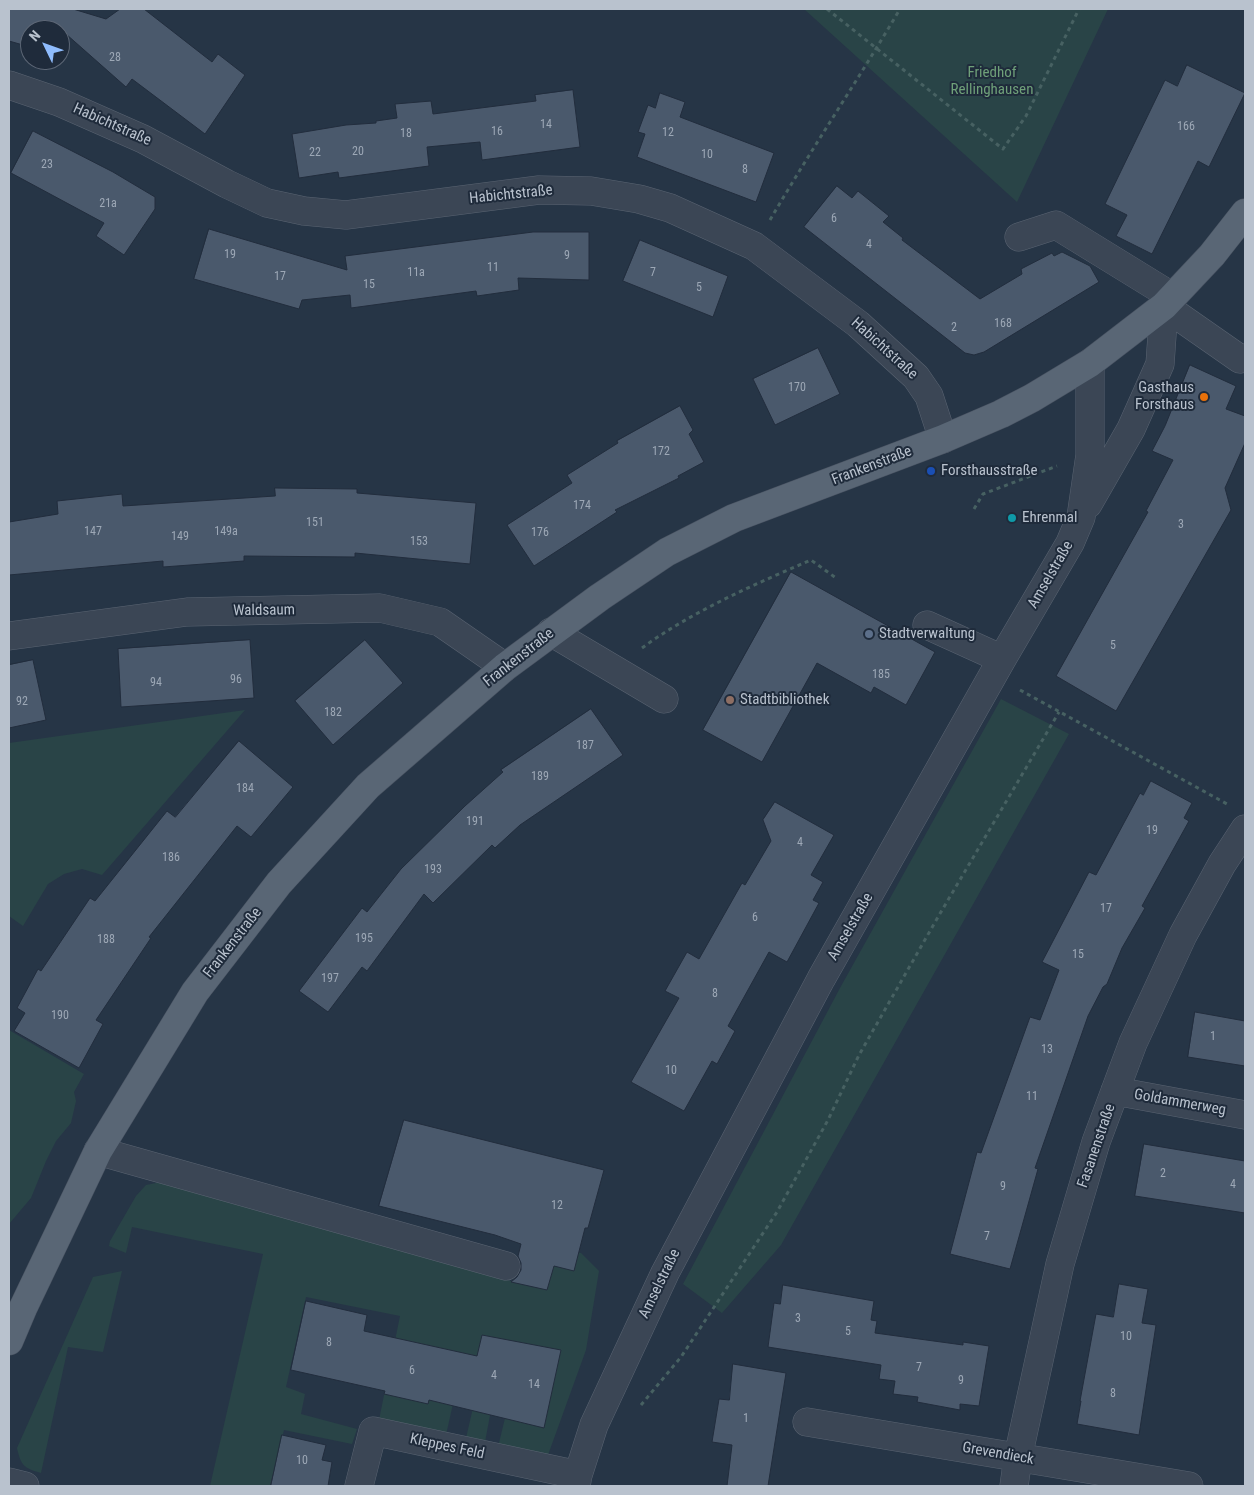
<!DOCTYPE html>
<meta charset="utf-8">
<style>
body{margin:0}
#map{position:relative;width:1254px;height:1495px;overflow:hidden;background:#263546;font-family:"Roboto Condensed",sans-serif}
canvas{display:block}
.frame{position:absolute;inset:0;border:10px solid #b9c2ce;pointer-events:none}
.north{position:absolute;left:20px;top:20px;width:50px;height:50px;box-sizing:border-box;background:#1f2b3b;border:1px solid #5d6776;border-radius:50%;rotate:312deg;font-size:14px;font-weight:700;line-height:20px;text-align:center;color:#b9c2ce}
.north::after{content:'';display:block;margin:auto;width:18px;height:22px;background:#8fbcfd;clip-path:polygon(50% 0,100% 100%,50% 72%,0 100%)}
</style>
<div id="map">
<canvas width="1254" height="1495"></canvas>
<div class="frame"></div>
<div class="north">N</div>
</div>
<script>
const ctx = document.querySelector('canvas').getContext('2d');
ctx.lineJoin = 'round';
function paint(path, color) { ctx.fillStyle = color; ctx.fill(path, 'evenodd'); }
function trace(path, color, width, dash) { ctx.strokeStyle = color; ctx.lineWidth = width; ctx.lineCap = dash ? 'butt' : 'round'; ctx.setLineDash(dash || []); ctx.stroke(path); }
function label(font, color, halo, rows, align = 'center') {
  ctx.font = font + ' "Roboto Condensed",sans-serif'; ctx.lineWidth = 4; ctx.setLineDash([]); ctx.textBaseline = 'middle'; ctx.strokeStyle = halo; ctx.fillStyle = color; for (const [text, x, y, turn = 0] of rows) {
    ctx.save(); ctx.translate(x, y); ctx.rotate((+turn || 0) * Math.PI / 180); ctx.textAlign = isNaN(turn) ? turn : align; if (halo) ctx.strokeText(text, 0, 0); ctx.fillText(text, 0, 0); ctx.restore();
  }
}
paint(new Path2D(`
 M 804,9 L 1108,9 L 1017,202 Z
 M 1001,699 L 1069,734 L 781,1245 L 722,1313 L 683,1284 L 840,988 Z
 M 245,710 L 102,875 L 82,869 L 64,874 L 48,884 L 23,926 L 9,916 L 9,743 Z
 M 9,1030 L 84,1074 L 74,1092 L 76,1101 L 71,1123 L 56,1141 L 46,1161 L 31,1198 L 9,1224 Z
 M 161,1182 L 532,1287 L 556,1248 L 581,1253 L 599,1271 L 586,1350 L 548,1455 L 498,1447 L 506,1414 L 491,1410 L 485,1442 L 466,1438 L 475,1399 L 459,1377 L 446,1435 L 379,1420 L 400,1316 L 306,1297 L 286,1387 L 305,1394 L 301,1414 L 357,1429 L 352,1444 L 284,1430 L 270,1486 L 210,1486 L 263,1254 L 132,1227 L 126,1253 L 109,1246 L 110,1241 L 136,1196 L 146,1185 Z
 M 122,1271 L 103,1352 L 68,1347 L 41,1473 C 24,1468 21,1466 17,1448 L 93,1277 Z`), '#294447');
const building = new Path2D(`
 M 9,9 L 73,9 L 106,19 L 120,9 L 144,9 L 212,62 L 218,54 L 245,75 L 205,134 L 132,79 L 126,87 L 66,34 L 60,54 L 60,30 L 30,30 L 30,47 L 9,41 Z
 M 1187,65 L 1245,93 L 1209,167 L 1198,161 L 1152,254 L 1116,236 L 1127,215 L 1105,204 L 1165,80 L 1177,86 Z
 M 573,90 L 580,147 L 482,160 L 480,142 L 427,147 L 429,166 L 339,178 L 338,172 L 299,178 L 292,134 L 346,125 L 376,123 L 376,121 L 397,118 L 395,104 L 431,101 L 433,114 L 536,101 L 535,95 Z
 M 660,93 L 685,102 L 680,117 L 774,153 L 756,202 L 637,157 L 645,134 L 638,132 L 648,105 L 655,108 Z
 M 33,131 L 113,172 L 155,197 L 155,209 L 124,255 L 96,236 L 104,223 L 11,173 Z
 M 837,186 L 852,198 L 858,191 L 889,216 L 883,222 L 903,238 L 902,240 L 980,299 L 1022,274 L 1021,269 L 1052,253 L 1054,256 L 1062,252 L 1090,266 L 1099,282 L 984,352 L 974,355 L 965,353 L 804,227 Z
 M 209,229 L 347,270 L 345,256 L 533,232 L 589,232 L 589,280 L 518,278 L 519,290 L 477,296 L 476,291 L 351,308 L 350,295 L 302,300 L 299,309 L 194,279 Z
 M 640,240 L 728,276 L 713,317 L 623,281 Z
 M 818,348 L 840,394 L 775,425 L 753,379 Z
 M 1190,365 L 1236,386 L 1226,409 L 1245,416 L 1245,443 L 1225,488 L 1231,510 L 1116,711 L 1056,676 L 1148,512 L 1146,511 L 1173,460 L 1152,451 L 1165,426 Z
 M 680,406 L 693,430 L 689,434 L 704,462 L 678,476 L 679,478 L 615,510 L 617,512 L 534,566 L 507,525 L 572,483 L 567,475 L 618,443 L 617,441 Z
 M 275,488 L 357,489 L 357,493 L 476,503 L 470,564 L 355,553 L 355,557 L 244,556 L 244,561 L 163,567 L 163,561 L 9,575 L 9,522 L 58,514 L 57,501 L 122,494 L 123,506 L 275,496 Z
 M 791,572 L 935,652 L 906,705 L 874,687 L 871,693 L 817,663 L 762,762 L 703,730 Z
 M 250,640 L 254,698 L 121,707 L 118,649 Z
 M 365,640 L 403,683 L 333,745 L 295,701 Z
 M 33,660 L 46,720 L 9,728 L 9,665 Z
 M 591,709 L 623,755 L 520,825 L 495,848 L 492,845 L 433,903 L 424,894 L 367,971 L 362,967 L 328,1012 L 299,991 L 362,908 L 367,912 L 401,869 L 465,806 L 503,772 L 501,770 Z
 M 239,741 L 293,787 L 251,837 L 237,826 L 149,937 L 151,938 L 96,1020 L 103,1024 L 79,1068 L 14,1031 L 25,1013 L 17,1008 L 38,969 L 41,971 L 90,898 L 95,901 L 167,811 L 175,817 Z
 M 1151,781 L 1192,803 L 1184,818 L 1189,821 L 1142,906 L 1145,908 L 1122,948 L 1107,984 L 1103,987 L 1088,1016 L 1035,1168 L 1038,1169 L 1010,1269 L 950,1254 L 977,1152 L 981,1153 L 1030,1017 L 1040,1020 L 1059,970 L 1042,962 L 1089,872 L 1096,875 L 1140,793 L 1143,795 Z
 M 775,802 L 834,835 L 811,875 L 823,882 L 813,900 L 819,903 L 787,962 L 769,952 L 728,1026 L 735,1031 L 717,1064 L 712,1061 L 684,1111 L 631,1082 L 679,998 L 665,991 L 687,952 L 699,959 L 742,883 L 745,885 L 771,841 L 763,820 Z
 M 1195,1012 L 1245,1021 L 1245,1066 L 1188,1057 Z
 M 404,1120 L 604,1170 L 588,1228 L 585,1228 L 574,1271 L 554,1266 L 547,1290 L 511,1282 L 517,1277 L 521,1270 L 521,1263 L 518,1256 L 521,1244 L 495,1235 L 379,1206 Z
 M 1144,1144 L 1245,1161 L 1245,1213 L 1135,1196 Z
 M 1119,1284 L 1148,1289 L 1142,1323 L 1156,1325 L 1139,1435 L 1077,1424 L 1081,1401 L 1080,1401 L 1096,1314 L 1113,1317 Z
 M 783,1285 L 874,1301 L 871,1320 L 877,1321 L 875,1333 L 963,1345 L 963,1342 L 989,1346 L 979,1406 L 960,1404 L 960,1410 L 917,1402 L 918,1397 L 893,1394 L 895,1381 L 879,1379 L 881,1365 L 768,1347 L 774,1303 L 780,1304 Z
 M 306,1301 L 367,1315 L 364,1331 L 477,1356 L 482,1335 L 561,1350 L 544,1428 L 429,1400 L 428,1404 L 384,1394 L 385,1391 L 291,1370 Z
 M 733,1364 L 786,1373 L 768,1486 L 727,1486 L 732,1445 L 712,1442 L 719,1399 L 729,1400 Z
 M 282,1435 L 326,1445 L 322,1460 L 332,1462 L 328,1486 L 271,1486 Z`);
paint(building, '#4a596c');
trace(building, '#222d3d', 1);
const minor = new Path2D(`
 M 9,85 L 59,102 L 143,139 L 227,184 L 267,203 L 304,211 L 346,215 L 539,190 L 591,191 L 639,199 L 670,208 L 754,246 L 858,324 L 916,377 L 929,396 L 943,439
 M 1019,237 L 1056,225 L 1173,297
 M 1164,306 L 1240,359 L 1245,358
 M 1088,504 L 1131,429 L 1160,364 L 1164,306
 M 927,625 L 1002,659
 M 551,632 L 664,699
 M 9,636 L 187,612 L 380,608 L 440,622 L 505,667
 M 1115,1091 L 1245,1115
 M 98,1151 L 506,1266
 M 807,1422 L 1189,1486
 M 9,1482 L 25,1486
 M 359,1486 L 373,1431 L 578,1475
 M 576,1486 L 578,1475 L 594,1425 L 665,1273 L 821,979 L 1002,659 L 1070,543 L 1081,517 L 1090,455 L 1090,363
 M 1014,1486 L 1018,1457 L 1060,1264 L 1096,1142 L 1133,1043 L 1183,935 L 1222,864 L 1245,829`);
const major = new Path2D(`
 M 9,1341 L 23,1308 L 98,1151 L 195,992 L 279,883 L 368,786 L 505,667 L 600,597 L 667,552 L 734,518 L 943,439 L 1001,414 L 1032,398 L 1090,363 L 1164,306 L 1212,255 L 1245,213`);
trace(minor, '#5a6472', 29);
trace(major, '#485261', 29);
trace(new Path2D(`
 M 827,9 L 1003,149 L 1026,116 L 1079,9
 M 770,220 C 812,148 858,80 900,9
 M 974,509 L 983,494 L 1057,466
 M 642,648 C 691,612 755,584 811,560 L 836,578
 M 1020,690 L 1227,804
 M 641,1405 L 681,1357 L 777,1212 L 828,1120 L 859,1055 L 938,917 L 1059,712`), '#476162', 3, [4, 4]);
trace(minor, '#3b4655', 28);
trace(major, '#596675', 28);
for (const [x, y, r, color] of [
 [1204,397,5,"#e8710a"],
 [931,471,5,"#1a4fb4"],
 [1012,518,5,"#0f9aa8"],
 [869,634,5,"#5c6f8a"],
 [730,700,5,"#8d6e63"]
]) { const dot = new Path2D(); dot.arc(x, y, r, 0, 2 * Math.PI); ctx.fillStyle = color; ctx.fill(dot); trace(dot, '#1f2b3b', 2); }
label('12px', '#9da8b6', null, [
 ["28",115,58],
 ["14",546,125],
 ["166",1186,127],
 ["16",497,132],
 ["12",668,133],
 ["18",406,134],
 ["20",358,152],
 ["22",315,153],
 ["10",707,155],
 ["23",47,165],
 ["8",745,170],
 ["21a",108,204],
 ["6",834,219],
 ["4",869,245],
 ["19",230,255],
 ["9",567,256],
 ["11",493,268],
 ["11a",416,273],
 ["7",653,273],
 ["17",280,277],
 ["15",369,285],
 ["5",699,288],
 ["168",1003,324],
 ["2",954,328],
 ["170",797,388],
 ["172",661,452],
 ["174",582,506],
 ["151",315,523],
 ["3",1181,525],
 ["147",93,532],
 ["149a",226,532],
 ["176",540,533],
 ["149",180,537],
 ["153",419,542],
 ["5",1113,646],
 ["185",881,675],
 ["96",236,680],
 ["94",156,683],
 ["92",22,702],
 ["182",333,713],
 ["187",585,746],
 ["189",540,777],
 ["184",245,789],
 ["191",475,822],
 ["19",1152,831],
 ["4",800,843],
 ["186",171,858],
 ["193",433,870],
 ["17",1106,909],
 ["6",755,918],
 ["195",364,939],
 ["188",106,940],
 ["15",1078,955],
 ["197",330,979],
 ["8",715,994],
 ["190",60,1016],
 ["1",1213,1037],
 ["13",1047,1050],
 ["10",671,1071],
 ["11",1032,1097],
 ["2",1163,1174],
 ["4",1233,1185],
 ["9",1003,1187],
 ["12",557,1206],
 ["7",987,1237],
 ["3",798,1319],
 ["5",848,1332],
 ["10",1126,1337],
 ["8",329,1343],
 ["7",919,1368],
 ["6",412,1371],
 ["4",494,1376],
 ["9",961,1381],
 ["14",534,1385],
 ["8",1113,1394],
 ["1",746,1419],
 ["10",302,1461]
]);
label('15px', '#6fa079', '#1f2b3b', [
 ["Friedhof",992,73],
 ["Rellinghausen",992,90]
]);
label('15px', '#b9c2ce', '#1f2b3b', [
 ["Habichtstraße",112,125,24],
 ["Habichtstraße",511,195,-6],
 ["Habichtstraße",884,349,42],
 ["Frankenstraße",872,466,-21],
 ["Amselstraße",1051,575,-60],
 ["Waldsaum",264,611,-1],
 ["Frankenstraße",519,658,-38],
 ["Amselstraße",851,927,-60],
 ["Frankenstraße",233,943,-52],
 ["Goldammerweg",1180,1103,10],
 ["Fasanenstraße",1097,1146,-71],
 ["Amselstraße",660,1284,-64],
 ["Kleppes Feld",447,1447,12],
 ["Grevendieck",998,1454,10]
]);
label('15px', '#b9c2ce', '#1f2b3b', [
 ["Gasthaus",1194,388,"right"],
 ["Forsthaus",1194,405,"right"],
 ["Forsthausstraße",941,471],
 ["Ehrenmal",1022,518],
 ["Stadtverwaltung",879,634],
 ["Stadtbibliothek",740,700]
], 'left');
</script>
